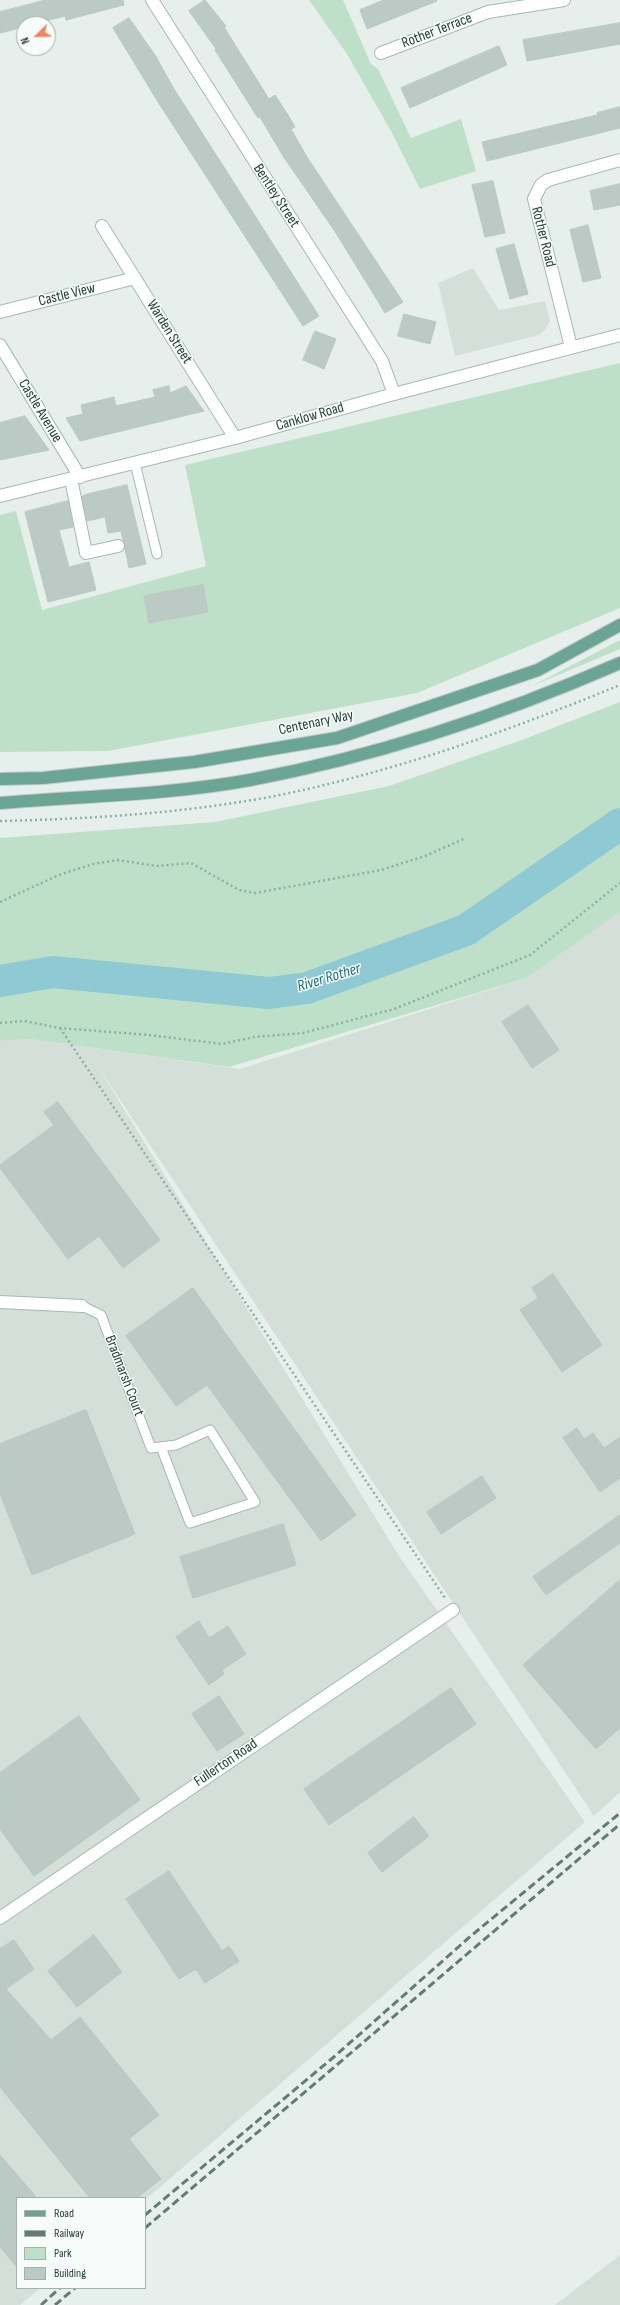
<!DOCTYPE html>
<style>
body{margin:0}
#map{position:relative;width:620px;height:2305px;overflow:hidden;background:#e6efeb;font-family:"Sofia Sans Condensed",sans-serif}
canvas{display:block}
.legend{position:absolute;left:16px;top:2197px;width:130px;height:92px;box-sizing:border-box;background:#f7fbf9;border:1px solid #a3b1ad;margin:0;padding:5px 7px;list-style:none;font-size:12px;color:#24423a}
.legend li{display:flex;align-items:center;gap:8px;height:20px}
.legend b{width:20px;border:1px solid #a3b1ad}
.north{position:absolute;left:16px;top:16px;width:40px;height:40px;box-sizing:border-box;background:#f7fbf9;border:1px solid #a3b1ad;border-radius:50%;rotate:247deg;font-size:11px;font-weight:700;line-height:16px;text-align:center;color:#24423a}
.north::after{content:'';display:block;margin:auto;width:14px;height:18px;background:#f4845f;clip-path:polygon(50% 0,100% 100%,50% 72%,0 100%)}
</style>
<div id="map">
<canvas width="620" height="2305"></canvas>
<ul class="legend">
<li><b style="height:5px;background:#6aa596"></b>Road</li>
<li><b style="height:5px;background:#5f7d75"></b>Railway</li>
<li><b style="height:11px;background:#bfe0c8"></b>Park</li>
<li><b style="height:11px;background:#bbcac4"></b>Building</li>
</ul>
<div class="north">N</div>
</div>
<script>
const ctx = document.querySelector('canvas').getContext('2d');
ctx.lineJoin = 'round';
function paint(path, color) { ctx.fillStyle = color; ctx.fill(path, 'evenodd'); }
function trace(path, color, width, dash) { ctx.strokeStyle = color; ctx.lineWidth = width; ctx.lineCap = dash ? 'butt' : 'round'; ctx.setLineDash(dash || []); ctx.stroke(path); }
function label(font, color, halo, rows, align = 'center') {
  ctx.font = font + ' "Sofia Sans Condensed",sans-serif'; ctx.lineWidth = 3; ctx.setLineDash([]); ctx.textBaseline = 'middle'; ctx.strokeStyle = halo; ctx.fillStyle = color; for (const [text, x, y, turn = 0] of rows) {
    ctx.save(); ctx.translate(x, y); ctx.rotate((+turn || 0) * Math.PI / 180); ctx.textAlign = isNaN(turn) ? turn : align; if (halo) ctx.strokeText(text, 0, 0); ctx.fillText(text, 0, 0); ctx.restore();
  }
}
paint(new Path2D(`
 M 473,268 L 499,310 L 545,301 L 550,321 L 545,330 L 539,335 L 455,356 L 438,283 Z
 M 620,912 L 620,1792 L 594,1816 L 95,1062 L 399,1556 L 585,1822 L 145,2200 L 145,2198 L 17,2198 L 17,2288 L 40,2288 L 20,2305 L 0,2305 L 0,1041 L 30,1039 L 240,1069 L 527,978 Z
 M 620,2255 L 620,2305 L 555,2305 Z`), '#d4dfda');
paint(new Path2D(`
 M 309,0 L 343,0 L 371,64 L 378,69 L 411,138 L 461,119 L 476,171 L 420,189 L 391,131 L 347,54 Z
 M 620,363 L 620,608 L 417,693 L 108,751 L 0,752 L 0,515 L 16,511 L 42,610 L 206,566 L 185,465 Z
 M 620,640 L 620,649 L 532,686 Z
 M 620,702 L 620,912 L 527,978 L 229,1067 L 30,1039 L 0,1041 L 0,838 L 215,822 L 389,786 L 522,740 Z`), '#bfe0c8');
trace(new Path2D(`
 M 0,981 L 53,972 L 269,993 L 307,988 L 466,930 L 620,824`), '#8ec9d4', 32);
const building = new Path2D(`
 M 46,0 L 123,0 L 124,5 L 66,20 L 65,16 L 34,24 L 24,24 L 24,27 L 0,33 L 0,12 Z
 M 205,0 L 226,26 L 224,27 L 269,99 L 275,95 L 288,115 L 295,127 L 291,129 L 307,157 L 403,302 L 385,313 L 336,233 L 283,156 L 260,117 L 258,118 L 215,50 L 216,49 L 189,11 Z
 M 384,0 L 436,0 L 437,1 L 367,29 L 360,10 Z
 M 129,18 L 155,55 L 174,89 L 319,316 L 303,326 L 158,102 L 113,28 Z
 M 620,23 L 620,44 L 527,61 L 523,40 Z
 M 499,46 L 507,65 L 410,108 L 401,88 Z
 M 620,107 L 620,128 L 487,161 L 482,142 L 597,115 L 597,113 Z
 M 493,181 L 505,233 L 485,237 L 472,185 Z
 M 620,184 L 620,205 L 594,210 L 590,191 Z
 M 588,225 L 601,278 L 583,282 L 570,230 Z
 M 514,244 L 528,294 L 510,299 L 496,249 Z
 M 404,314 L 436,322 L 430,344 L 398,336 Z
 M 315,331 L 336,339 L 324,369 L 303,360 Z
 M 169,386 L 170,393 L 186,386 L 204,411 L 80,441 L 66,418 L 83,414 L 81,405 L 114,397 L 116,406 L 155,397 L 153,390 Z
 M 25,416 L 49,450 L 0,460 L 0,423 Z
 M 127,485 L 146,564 L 129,568 L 121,531 L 108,533 L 105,517 L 87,521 L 82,497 L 84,495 Z
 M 68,501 L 73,527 L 59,530 L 69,567 L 89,562 L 96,590 L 48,602 L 25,512 Z
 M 203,585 L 208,612 L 149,623 L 144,596 Z
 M 528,1005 L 559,1050 L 532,1068 L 502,1022 Z
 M 58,1102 L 160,1240 L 123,1268 L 99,1236 L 68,1259 L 0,1168 L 0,1165 L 54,1125 L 44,1112 Z
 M 553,1274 L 602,1345 L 562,1372 L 520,1310 L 538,1298 L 532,1288 Z
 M 193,1288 L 356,1515 L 321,1541 L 207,1385 L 176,1406 L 126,1336 Z
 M 86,1410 L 135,1534 L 32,1575 L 0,1494 L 0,1444 Z
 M 577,1428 L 584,1439 L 593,1433 L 604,1448 L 620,1437 L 620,1478 L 600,1492 L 563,1438 Z
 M 482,1476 L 496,1498 L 441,1534 L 427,1512 Z
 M 620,1515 L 620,1543 L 546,1595 L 533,1577 Z
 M 283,1524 L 296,1565 L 193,1598 L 180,1557 Z
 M 620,1580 L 620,1728 L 596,1749 L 523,1665 Z
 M 199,1621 L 209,1638 L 228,1626 L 246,1654 L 222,1670 L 224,1674 L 209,1685 L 176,1637 Z
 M 451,1688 L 476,1724 L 329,1825 L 304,1789 Z
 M 219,1696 L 244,1734 L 217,1751 L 192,1714 Z
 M 79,1716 L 140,1800 L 34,1876 L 0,1829 L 0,1773 Z
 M 414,1817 L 429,1836 L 382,1872 L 368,1853 Z
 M 169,1871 L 222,1951 L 229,1946 L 239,1961 L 205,1983 L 196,1969 L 179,1979 L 126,1899 Z
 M 94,1935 L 122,1972 L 77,2007 L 48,1971 Z
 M 14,1940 L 34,1969 L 6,1989 L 51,2040 L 80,2017 L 159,2115 L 129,2139 L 161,2179 L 137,2198 L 90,2198 L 0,2087 L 0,1949 Z
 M 0,2155 L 37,2198 L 17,2198 L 17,2267 L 0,2247 Z`);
paint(building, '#bbcac4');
trace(building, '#b8c9c2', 1);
const service = new Path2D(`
 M 135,463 L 157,554
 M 82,1306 L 101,1315 L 151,1448 L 176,1445 L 210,1430 L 255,1502 L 190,1523 L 161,1447`);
const minor = new Path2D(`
 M 152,0 L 382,361 L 394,394
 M 381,53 L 488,12 L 564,0
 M 102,226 L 235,438
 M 0,312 L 135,278
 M 0,345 L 80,477
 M 571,347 L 534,199 L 541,185 L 548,180 L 620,160
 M 71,479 L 86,553 L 118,546
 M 0,1302 L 82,1306
 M 0,1918 L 453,1610`);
const tertiary = new Path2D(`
 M 0,496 L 235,438 L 394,394 L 620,335`);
const primary = new Path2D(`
 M 0,779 L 43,778 L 194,762 L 337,738 L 538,670 L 620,625
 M 0,803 C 82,796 169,795 250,780 C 378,756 501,715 620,663`);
trace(service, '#a8b8b2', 11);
trace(minor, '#a8b8b2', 14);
trace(tertiary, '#a8b8b2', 14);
trace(primary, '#c2cac8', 14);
trace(new Path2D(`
 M 0,821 C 92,819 184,813 275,796 C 394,772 508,731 620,685
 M 0,902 L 59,875 L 93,864 L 118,860 L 157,866 L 191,863 L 239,890 L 255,893 L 381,870 L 425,856 L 466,838
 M 0,1023 L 24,1021 L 60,1028 L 149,1035 L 222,1044 L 254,1037 L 303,1033 L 394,1009 L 530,955 L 620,883
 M 60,1028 L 445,1598`), '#86b3a5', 2.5, [2, 3]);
trace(service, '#fff', 9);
trace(minor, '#fff', 12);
trace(tertiary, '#fff', 12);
trace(primary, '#6aa596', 12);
trace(new Path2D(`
 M 145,2215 L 335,2056 L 472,1935 L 620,1813
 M 145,2228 L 620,1824
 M 41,2305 L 60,2288
 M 55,2305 L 75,2288`), '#5f7d75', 3, [8, 4]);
label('15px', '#24423a', '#f7fbf9', [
 ["Rother Terrace",437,31,-21],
 ["Bentley Street",276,196,57],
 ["Rother Road",543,237,76],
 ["Castle View",67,295,-14],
 ["Warden Street",169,332,58],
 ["Castle Avenue",40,411,59],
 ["Canklow Road",310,417,-16],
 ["Centenary Way",316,723,-12],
 ["Bradmarsh Court",124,1376,69],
 ["Fullerton Road",226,1763,-34]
]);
label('italic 16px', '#1c6f80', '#f7fbf9', [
 ["River Rother",329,978,-17]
]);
</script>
